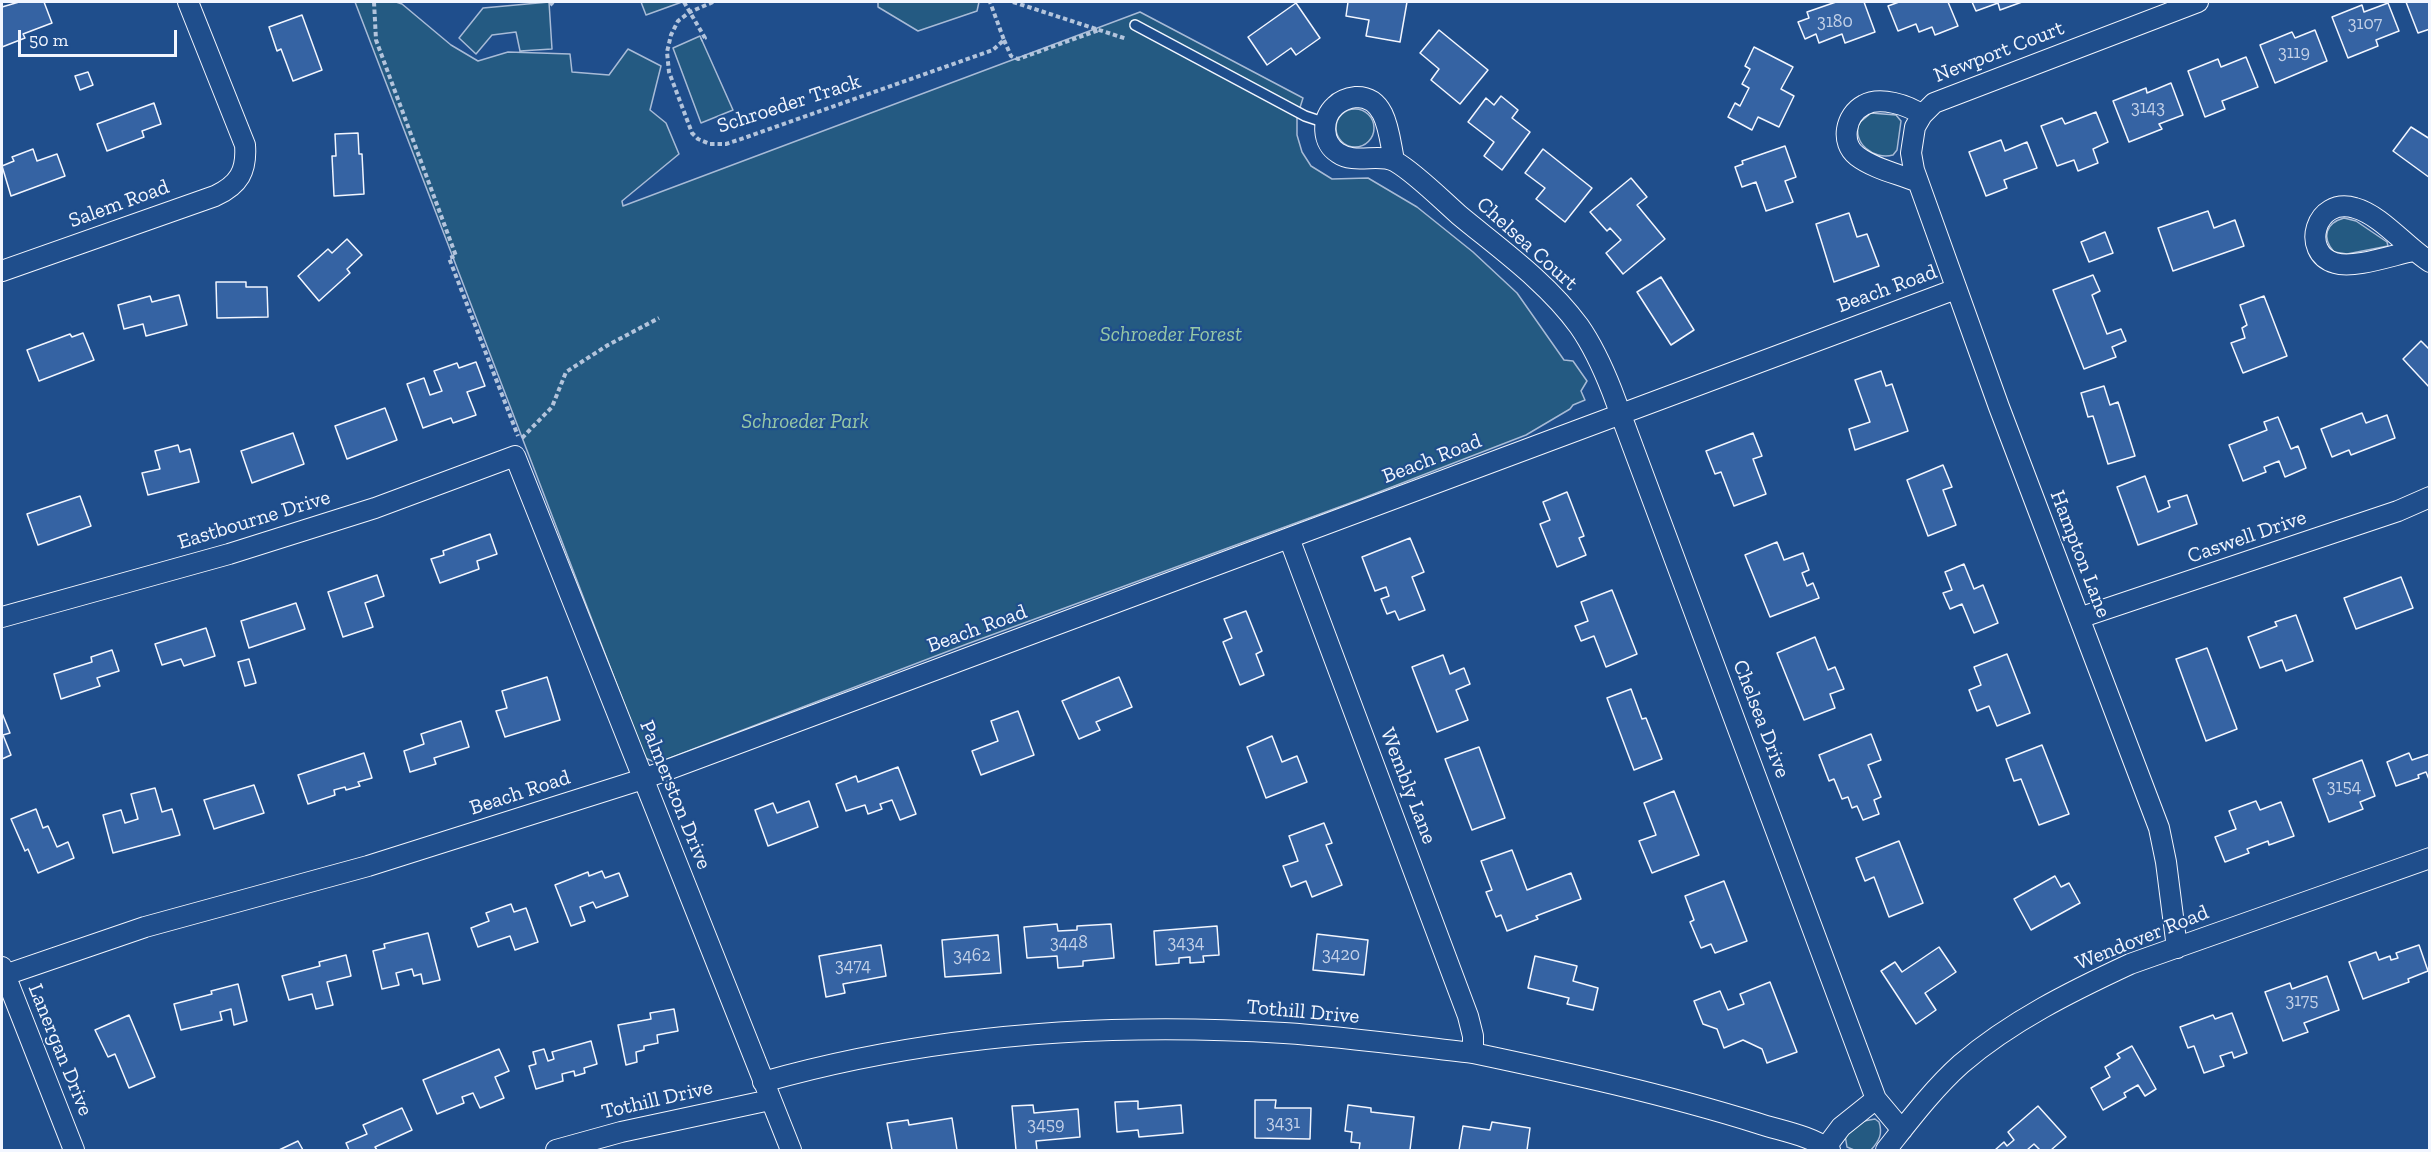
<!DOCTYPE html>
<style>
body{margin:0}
#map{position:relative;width:2431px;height:1152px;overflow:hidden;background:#1f4e8c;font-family:"Zilla Slab",serif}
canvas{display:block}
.frame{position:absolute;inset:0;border:3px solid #f2f6ff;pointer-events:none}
.scale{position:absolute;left:18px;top:30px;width:159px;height:27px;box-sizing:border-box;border:3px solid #f2f6ff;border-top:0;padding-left:8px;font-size:18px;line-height:21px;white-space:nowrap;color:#f2f6ff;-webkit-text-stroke:4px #1f4e8c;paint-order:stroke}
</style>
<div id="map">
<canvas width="2431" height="1152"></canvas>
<div class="frame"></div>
<div class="scale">50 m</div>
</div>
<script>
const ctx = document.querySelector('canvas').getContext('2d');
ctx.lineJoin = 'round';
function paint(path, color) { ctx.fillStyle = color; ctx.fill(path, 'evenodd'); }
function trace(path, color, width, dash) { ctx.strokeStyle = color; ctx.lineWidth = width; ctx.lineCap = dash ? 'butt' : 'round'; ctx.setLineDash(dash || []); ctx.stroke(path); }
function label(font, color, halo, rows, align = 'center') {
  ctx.font = font + ' "Zilla Slab",serif'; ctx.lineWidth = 4.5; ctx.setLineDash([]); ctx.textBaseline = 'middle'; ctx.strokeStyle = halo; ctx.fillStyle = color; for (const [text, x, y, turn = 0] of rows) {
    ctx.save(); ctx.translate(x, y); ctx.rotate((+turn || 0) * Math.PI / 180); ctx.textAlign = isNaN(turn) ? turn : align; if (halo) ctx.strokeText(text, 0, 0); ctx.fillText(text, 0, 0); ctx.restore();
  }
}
const green = new Path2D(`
 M 355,2 L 396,2 L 402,4 L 451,45 L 478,61 L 508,52 L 570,54 L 572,72 L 609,75 L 628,49 L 661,66 L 650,110 L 666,123 L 679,154 L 622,201 L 623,206 L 1140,12 L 1303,98 L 1297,117 L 1297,135 L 1302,152 L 1311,166 L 1332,179 L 1368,178 L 1417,207 L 1473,252 L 1517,293 L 1564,360 L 1573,361 L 1587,381 L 1581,391 L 1585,400 L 1573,405 L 1570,409 L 1526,435 L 1361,499 L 967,644 L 657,763 L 645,758 Z
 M 549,2 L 552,49 L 520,51 L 516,32 L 492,35 L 476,54 L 459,38 L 483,8 Z
 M 641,2 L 682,2 L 646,15 Z
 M 878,2 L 979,2 L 977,11 L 918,31 L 878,7 Z
 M 700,36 L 733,110 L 701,123 L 673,48 Z
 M1336 128a19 19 0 1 1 38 0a19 19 0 1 1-38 0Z
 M 1871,113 L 1896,115 L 1901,121 L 1897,150 L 1893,155 C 1873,160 1852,143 1859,123 Z
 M 2344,218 L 2356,221 L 2387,242 L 2388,246 L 2347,254 L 2334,252 C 2321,237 2326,223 2344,218 Z
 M 1875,1119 L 1879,1122 C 1883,1134 1879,1141 1871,1150 L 1854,1150 L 1847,1147 L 1845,1135 L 1864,1121 Z`);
paint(green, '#245a82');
trace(green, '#a8bbd7', 1.5);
const building = new Path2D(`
 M 19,2 L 44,2 L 52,23 L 23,34 L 25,38 L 2,47 L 2,7 Z
 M 1348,2 L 1407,2 L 1400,42 L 1366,36 L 1369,20 L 1346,16 Z
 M 1836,2 L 1864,2 L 1875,32 L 1845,43 L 1842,34 L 1819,43 L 1816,34 L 1805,39 L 1798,22 L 1809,18 L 1807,12 Z
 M 1899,2 L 1948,2 L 1958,26 L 1935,35 L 1932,27 L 1919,32 L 1916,24 L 1898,31 L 1888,6 Z
 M 1972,2 L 2022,2 L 2000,10 L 1998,3 L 1976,11 Z
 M 2406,2 L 2430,2 L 2430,29 L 2418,33 Z
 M 1296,3 L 1320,38 L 1296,55 L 1291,48 L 1267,65 L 1248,37 Z
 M 2388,3 L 2399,31 L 2376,40 L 2378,46 L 2348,58 L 2332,17 L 2362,5 L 2364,12 Z
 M 302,15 L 322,70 L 293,81 L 281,49 L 277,51 L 269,27 Z
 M 1439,30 L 1488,70 L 1460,104 L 1431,80 L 1439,69 L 1420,53 Z
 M 2315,30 L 2327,61 L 2275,83 L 2260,45 L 2292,32 L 2295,38 Z
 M 1754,47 L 1793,67 L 1781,89 L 1794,96 L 1779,127 L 1758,117 L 1752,130 L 1728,117 L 1735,103 L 1740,106 L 1749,88 L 1742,84 L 1750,69 L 1745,66 Z
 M 2246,57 L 2258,87 L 2222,101 L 2225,109 L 2205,117 L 2188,71 L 2218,59 L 2221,67 Z
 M 88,72 L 93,85 L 80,90 L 75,76 Z
 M 2171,83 L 2183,115 L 2159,124 L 2162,129 L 2129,142 L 2113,101 L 2146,88 L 2147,93 Z
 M 1501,96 L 1518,110 L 1512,118 L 1530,132 L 1502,170 L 1484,156 L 1494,142 L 1468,122 L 1486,98 L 1494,105 Z
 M 154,103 L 161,124 L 142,131 L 144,137 L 107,151 L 97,124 Z
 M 2096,112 L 2108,142 L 2093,149 L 2098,163 L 2078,171 L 2074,160 L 2057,166 L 2041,126 L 2062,118 L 2065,124 Z
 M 2411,127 L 2430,139 L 2430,178 L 2393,151 Z
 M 358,133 L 359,154 L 362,154 L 364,194 L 334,196 L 332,156 L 336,156 L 335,134 Z
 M 2001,140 L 2005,151 L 2027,142 L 2037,168 L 2004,180 L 2007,188 L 1986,196 L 1969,152 Z
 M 1785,146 L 1796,177 L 1785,181 L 1793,202 L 1766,211 L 1756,182 L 1742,187 L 1735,167 L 1743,164 L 1742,161 Z
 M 33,149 L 37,161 L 57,154 L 65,176 L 11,196 L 2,166 L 14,161 L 12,157 Z
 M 1543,149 L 1592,188 L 1565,222 L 1536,199 L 1545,188 L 1525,173 Z
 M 1631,178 L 1647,197 L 1637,205 L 1665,239 L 1623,274 L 1606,253 L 1621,240 L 1610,228 L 1607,231 L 1590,212 Z
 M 2208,211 L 2214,228 L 2235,220 L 2244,246 L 2173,271 L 2158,228 Z
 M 1849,213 L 1857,237 L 1867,234 L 1879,266 L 1834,282 L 1816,224 Z
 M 2105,232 L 2113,253 L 2089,262 L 2081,242 Z
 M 347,239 L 362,255 L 347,269 L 350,273 L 319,301 L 298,276 L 328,249 L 332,253 Z
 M 2093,275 L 2100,291 L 2092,295 L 2107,334 L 2121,329 L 2126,341 L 2112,347 L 2116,357 L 2084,369 L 2053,290 Z
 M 1661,277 L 1694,330 L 1671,345 L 1637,292 Z
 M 216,282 L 246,282 L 246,287 L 267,287 L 268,317 L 217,318 Z
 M 179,295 L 187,325 L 146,336 L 143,324 L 124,329 L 118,305 L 150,296 L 152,302 Z
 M 2264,296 L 2287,356 L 2243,373 L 2231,343 L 2245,338 L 2242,328 L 2247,325 L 2240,305 Z
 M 83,333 L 94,360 L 39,381 L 27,350 L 70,334 L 72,337 Z
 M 2421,341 L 2430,350 L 2430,388 L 2403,359 Z
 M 476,362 L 485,386 L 467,392 L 476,415 L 453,423 L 451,418 L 423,428 L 407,384 L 424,378 L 430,395 L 442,391 L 434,371 L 457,363 L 459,368 Z
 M 1881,371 L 1886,386 L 1892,384 L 1908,431 L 1855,450 L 1849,429 L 1870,422 L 1855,380 Z
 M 2104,386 L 2110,405 L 2118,402 L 2135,456 L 2108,464 L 2093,416 L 2088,417 L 2081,393 Z
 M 385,408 L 397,440 L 347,459 L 335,426 Z
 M 2362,413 L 2366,423 L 2387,415 L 2395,438 L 2351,455 L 2349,450 L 2332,457 L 2321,429 Z
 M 2278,417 L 2291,449 L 2298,446 L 2306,468 L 2285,477 L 2279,461 L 2264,467 L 2266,472 L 2243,481 L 2229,445 L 2267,430 L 2264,422 Z
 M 293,433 L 304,464 L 252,483 L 241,451 Z
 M 1753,433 L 1762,456 L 1753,459 L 1766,494 L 1734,506 L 1721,472 L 1715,474 L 1706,451 Z
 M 178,445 L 180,452 L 190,449 L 199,482 L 148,495 L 142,473 L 160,469 L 155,451 Z
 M 1943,465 L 1952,487 L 1943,490 L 1956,525 L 1928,536 L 1907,480 Z
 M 2145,476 L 2158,512 L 2170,507 L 2168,501 L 2187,495 L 2197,524 L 2138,545 L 2117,487 Z
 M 1567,492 L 1584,536 L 1579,538 L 1586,555 L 1557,567 L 1540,524 L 1550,520 L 1543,502 Z
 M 80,496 L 91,526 L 38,545 L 27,514 Z
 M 490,534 L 497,554 L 477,561 L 479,569 L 440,583 L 431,559 L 444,555 L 443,551 Z
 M 1410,538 L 1424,572 L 1412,577 L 1425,610 L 1399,620 L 1395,611 L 1387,614 L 1381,599 L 1389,596 L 1386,587 L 1375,591 L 1362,557 Z
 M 1777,542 L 1784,560 L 1803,553 L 1809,570 L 1802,573 L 1807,586 L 1813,583 L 1819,598 L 1770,617 L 1745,555 Z
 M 1964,564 L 1974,589 L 1983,585 L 1998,623 L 1974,633 L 1962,604 L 1950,609 L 1943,593 L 1952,590 L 1945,572 Z
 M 377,575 L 384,596 L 365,603 L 373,627 L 343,637 L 328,592 Z
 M 2401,577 L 2413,608 L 2356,629 L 2344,598 Z
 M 1612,590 L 1637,654 L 1606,667 L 1594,636 L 1581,641 L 1575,626 L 1588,621 L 1581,602 Z
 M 296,603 L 305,629 L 249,648 L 241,621 Z
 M 1246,611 L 1262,651 L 1256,654 L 1264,675 L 1240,685 L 1223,642 L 1232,638 L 1224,619 Z
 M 2296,615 L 2313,661 L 2286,671 L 2282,660 L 2260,668 L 2248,637 L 2277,626 L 2275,622 Z
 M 206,628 L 215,656 L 184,666 L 181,659 L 162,665 L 155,644 Z
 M 1815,637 L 1828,670 L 1835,667 L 1844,689 L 1830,694 L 1835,708 L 1804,720 L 1777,653 Z
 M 2207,648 L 2237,729 L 2206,741 L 2176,659 Z
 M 112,650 L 119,671 L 97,678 L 100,686 L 61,699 L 54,674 L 92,662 L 91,657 Z
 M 2007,654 L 2030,713 L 1997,726 L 1989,706 L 1977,711 L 1969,690 L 1981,685 L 1974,667 Z
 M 1443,655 L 1450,674 L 1464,668 L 1470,684 L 1456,690 L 1468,720 L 1437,732 L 1412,667 Z
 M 249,659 L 256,683 L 245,686 L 238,662 Z
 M 547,677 L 560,720 L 505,737 L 496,711 L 507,708 L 502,691 Z
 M 1119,677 L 1132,707 L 1096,722 L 1100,730 L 1079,739 L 1062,701 Z
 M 1631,689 L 1642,719 L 1646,718 L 1662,759 L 1634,770 L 1607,698 Z
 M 1018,711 L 1034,755 L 981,775 L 972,751 L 998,741 L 991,721 Z
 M 2,713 L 10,733 L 3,735 L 11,755 L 2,759 Z
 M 461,721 L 469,747 L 434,758 L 436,764 L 410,772 L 404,751 L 424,744 L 421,734 Z
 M 1871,734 L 1881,760 L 1868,765 L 1881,797 L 1874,800 L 1879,814 L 1863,820 L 1857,806 L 1852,808 L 1848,797 L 1842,799 L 1834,779 L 1829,781 L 1819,755 Z
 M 1272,736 L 1282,762 L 1297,756 L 1307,782 L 1266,798 L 1247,747 Z
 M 2042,745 L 2069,814 L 2039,825 L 2021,779 L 2014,781 L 2006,759 Z
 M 1479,747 L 1505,818 L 1472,830 L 1445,759 Z
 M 364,753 L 372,778 L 358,782 L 360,786 L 346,790 L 345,787 L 334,790 L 335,795 L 308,804 L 298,775 Z
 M 2409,753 L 2412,760 L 2430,754 L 2430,782 L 2426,772 L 2418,775 L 2419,778 L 2396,786 L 2387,762 Z
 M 2362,760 L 2375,796 L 2360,802 L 2363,809 L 2329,822 L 2313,779 Z
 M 898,767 L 916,814 L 900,820 L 892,800 L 880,804 L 882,809 L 868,814 L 865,805 L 846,811 L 836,784 L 856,776 L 858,782 Z
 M 254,785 L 264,813 L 214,829 L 204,800 Z
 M 155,788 L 162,812 L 172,809 L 180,835 L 113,853 L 103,815 L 121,810 L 125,823 L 138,819 L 131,794 Z
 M 1674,791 L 1699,855 L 1652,873 L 1639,841 L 1656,835 L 1644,803 Z
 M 809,801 L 818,827 L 768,846 L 755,810 L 773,803 L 777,813 Z
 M 2256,801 L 2260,810 L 2281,802 L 2294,836 L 2269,845 L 2268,841 L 2247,849 L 2249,853 L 2225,862 L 2215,837 L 2236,829 L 2229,811 Z
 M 36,809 L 43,828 L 48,826 L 57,847 L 68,842 L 74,858 L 38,873 L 28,849 L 25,851 L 11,819 Z
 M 1324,823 L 1332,843 L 1326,845 L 1342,885 L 1312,897 L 1306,881 L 1291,887 L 1283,866 L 1298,861 L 1289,836 Z
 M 1899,841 L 1923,903 L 1889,917 L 1874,877 L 1865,881 L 1856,858 Z
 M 1512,850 L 1527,890 L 1571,873 L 1581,899 L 1536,916 L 1538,919 L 1507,931 L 1501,915 L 1496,917 L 1486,892 L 1492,890 L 1481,861 Z
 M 602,871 L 605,878 L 619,873 L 628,896 L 596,908 L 593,902 L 580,907 L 585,921 L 571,926 L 555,885 L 588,872 L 589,876 Z
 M 2055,876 L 2061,887 L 2069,883 L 2080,903 L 2031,930 L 2014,899 Z
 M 1724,881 L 1747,941 L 1715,953 L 1711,944 L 1701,948 L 1690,922 L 1694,920 L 1685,896 Z
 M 511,904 L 514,912 L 526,908 L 538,942 L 515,950 L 510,936 L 478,947 L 471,928 L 489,921 L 486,913 Z
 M 1057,924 L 1058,931 L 1077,930 L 1077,926 L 1111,924 L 1114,958 L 1083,961 L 1083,966 L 1058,968 L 1057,956 L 1027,958 L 1024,927 Z
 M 1217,926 L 1219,955 L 1203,956 L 1204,962 L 1190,963 L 1190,957 L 1179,958 L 1179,963 L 1156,965 L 1154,931 Z
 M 428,933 L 440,980 L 423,984 L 421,974 L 414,976 L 412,969 L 396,973 L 399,985 L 382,989 L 373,951 L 385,948 L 384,944 Z
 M 1317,934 L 1368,940 L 1364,975 L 1313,970 Z
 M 998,935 L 1001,973 L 945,977 L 942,940 Z
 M 881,945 L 886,976 L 843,984 L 845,993 L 826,997 L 819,956 Z
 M 2419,945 L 2428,971 L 2408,979 L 2409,982 L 2363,999 L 2349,962 L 2376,952 L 2379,960 L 2390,956 L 2391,960 L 2398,958 L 2396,953 Z
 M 1939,947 L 1956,972 L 1925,993 L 1936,1010 L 1916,1024 L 1881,971 L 1895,962 L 1902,972 Z
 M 346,955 L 351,976 L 327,982 L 333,1005 L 316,1009 L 312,994 L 289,1000 L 282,976 L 320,966 L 319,962 Z
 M 1535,956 L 1577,966 L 1573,981 L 1598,988 L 1593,1010 L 1567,1004 L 1569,998 L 1528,988 Z
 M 2327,976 L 2339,1010 L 2304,1023 L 2308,1032 L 2283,1041 L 2265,992 L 2290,983 L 2292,989 Z
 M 1770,982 L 1797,1052 L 1767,1063 L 1762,1049 L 1743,1040 L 1724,1048 L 1717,1029 L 1703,1024 L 1694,1001 L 1720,991 L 1728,1010 L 1744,1004 L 1740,994 Z
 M 238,984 L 247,1021 L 234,1025 L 231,1009 L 220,1012 L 222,1020 L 181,1030 L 174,1004 L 212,994 L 211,991 Z
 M 674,1009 L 678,1031 L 657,1035 L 658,1043 L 644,1046 L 644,1050 L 636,1052 L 637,1062 L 626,1065 L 618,1025 L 651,1019 L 650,1013 Z
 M 2232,1013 L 2247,1053 L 2234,1058 L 2232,1052 L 2220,1056 L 2224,1066 L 2204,1073 L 2194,1046 L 2188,1048 L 2180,1027 L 2213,1015 L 2215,1019 Z
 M 129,1015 L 155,1077 L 129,1088 L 115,1054 L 108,1057 L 95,1030 Z
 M 591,1041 L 597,1064 L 584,1068 L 585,1073 L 575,1076 L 574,1071 L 562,1074 L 563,1081 L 536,1089 L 529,1066 L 536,1064 L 533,1052 L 544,1049 L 548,1061 L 554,1059 L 552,1052 Z
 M 2132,1046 L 2156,1089 L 2145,1096 L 2138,1085 L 2124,1093 L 2126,1097 L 2103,1110 L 2091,1088 L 2110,1077 L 2105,1067 L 2120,1058 L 2117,1054 Z
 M 499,1049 L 509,1071 L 495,1077 L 504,1098 L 480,1108 L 473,1093 L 462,1097 L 464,1103 L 437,1114 L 423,1080 Z
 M 1255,1100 L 1276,1100 L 1275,1108 L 1311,1108 L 1310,1139 L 1255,1138 Z
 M 1138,1101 L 1138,1109 L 1181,1105 L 1183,1133 L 1139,1137 L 1138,1130 L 1117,1132 L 1115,1102 Z
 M 1033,1105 L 1034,1113 L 1078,1109 L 1080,1137 L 1036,1141 L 1037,1150 L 1016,1150 L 1012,1106 Z
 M 1348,1105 L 1371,1108 L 1371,1112 L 1414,1117 L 1410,1150 L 1359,1150 L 1360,1143 L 1351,1142 L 1352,1132 L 1345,1131 Z
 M 2038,1106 L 2066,1137 L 2051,1150 L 2040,1150 L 2034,1144 L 2027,1150 L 1995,1150 L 2004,1142 L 2007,1146 L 2014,1140 L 2008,1132 Z
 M 402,1108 L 412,1130 L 375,1147 L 377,1150 L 349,1150 L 346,1143 L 367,1134 L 363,1125 Z
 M 952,1118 L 957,1150 L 892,1150 L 887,1123 L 908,1120 L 909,1125 Z
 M 1492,1122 L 1530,1128 L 1527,1150 L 1459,1150 L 1463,1126 L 1490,1130 Z
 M 298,1141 L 303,1150 L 279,1150 Z`);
paint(building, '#3563a3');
trace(building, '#f2f6ff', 1.5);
const service = new Path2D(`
 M 1135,25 L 1305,116 L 1326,123`);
const minor = new Path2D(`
 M 1394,160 C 1389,138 1388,96 1356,97 C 1348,98 1340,101 1335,106 C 1321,119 1322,143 1338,153 C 1355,165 1380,152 1396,162 C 1415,173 1441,199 1459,215 C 1500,249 1547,282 1579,326 C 1593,346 1603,368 1612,391 L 1876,1099 L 1902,1130
 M 1918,182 C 1899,174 1874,169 1857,156 C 1840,143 1845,115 1864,105 C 1880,96 1908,105 1922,115
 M 2413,251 C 2393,255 2354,269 2335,263 C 2300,253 2315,196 2355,208 C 2381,215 2406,247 2430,262
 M 2,271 L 215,196 C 239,185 247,171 245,145 L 188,2
 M 1289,538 L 1468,1016 L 1473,1036 L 1473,1053
 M 2,617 L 229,554 L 375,508 L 515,456 L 791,1150
 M 2079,618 L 2398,511 L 2430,497
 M 2177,948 L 2166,862 L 2159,828 L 1999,407 L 1914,170 L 1911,153 L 1915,127 L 1922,115 L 1934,103 L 2198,2
 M 2,967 L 74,1150
 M 2,976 L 145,927 L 368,866 L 643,779 L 1956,289
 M 763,1082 C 932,1034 1109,1022 1284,1033 C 1347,1037 1410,1046 1473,1053 C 1568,1073 1664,1094 1757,1123 C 1781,1131 1809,1135 1830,1150
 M 1826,1147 L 1841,1127 L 1876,1099
 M 556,1150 L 621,1132 L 770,1100
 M 1886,1150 C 1909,1121 1933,1089 1961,1064 C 2011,1021 2072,991 2130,964 L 2430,858`);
trace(service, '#f2f6ff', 12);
trace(minor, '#f2f6ff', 22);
trace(new Path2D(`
 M 374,2 L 376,40 L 456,256 L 449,258 L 518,436
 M 684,2 L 705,38 L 701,40
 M 713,2 L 690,12 L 678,21 L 671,35 L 667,52 L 669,72 L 692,133 L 698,139 L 710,144 L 726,144 L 747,137 L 993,50 L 1004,40 L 990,2
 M 1013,2 L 1127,39
 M 550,5 L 553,2
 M 1004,40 L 1011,56 L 1018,59 L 1099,30
 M 522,438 L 552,407 L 566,372 L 608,345 L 659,318`), '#b3c4dc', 4, [4.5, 3]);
trace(service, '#1f4e8c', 9);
trace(minor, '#1f4e8c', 20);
label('18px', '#c3d1e8', null, [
 ["3180",1835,22],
 ["3107",2365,24],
 ["3119",2294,53],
 ["3143",2148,108],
 ["3154",2344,787],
 ["3448",1069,943],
 ["3434",1186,943],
 ["3420",1341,955],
 ["3462",972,956],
 ["3474",853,966],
 ["3175",2302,1001],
 ["3431",1283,1123],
 ["3459",1046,1125]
]);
label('21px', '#f2f6ff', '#1f4e8c', [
 ["Newport Court",1999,52,-21],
 ["Schroeder Track",789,104,-18],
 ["Salem Road",119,204,-20],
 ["Chelsea Court",1527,244,42],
 ["Beach Road",1887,289,-20],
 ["Beach Road",1432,459,-21],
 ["Eastbourne Drive",254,520,-17],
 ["Caswell Drive",2247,537,-19],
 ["Hampton Lane",2080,554,69],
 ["Beach Road",977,629,-20],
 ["Chelsea Drive",1761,719,69],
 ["Wembly Lane",1408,786,69],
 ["Beach Road",520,793,-18],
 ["Palmerston Drive",675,795,68],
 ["Wendover Road",2142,938,-22],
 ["Tothill Drive",1303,1012,5],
 ["Lanergan Drive",60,1050,68],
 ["Tothill Drive",657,1100,-13]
]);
label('italic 21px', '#97c8a6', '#1f4e8c', [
 ["Schroeder Forest",1171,335],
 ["Schroeder Park",805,422]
]);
</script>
